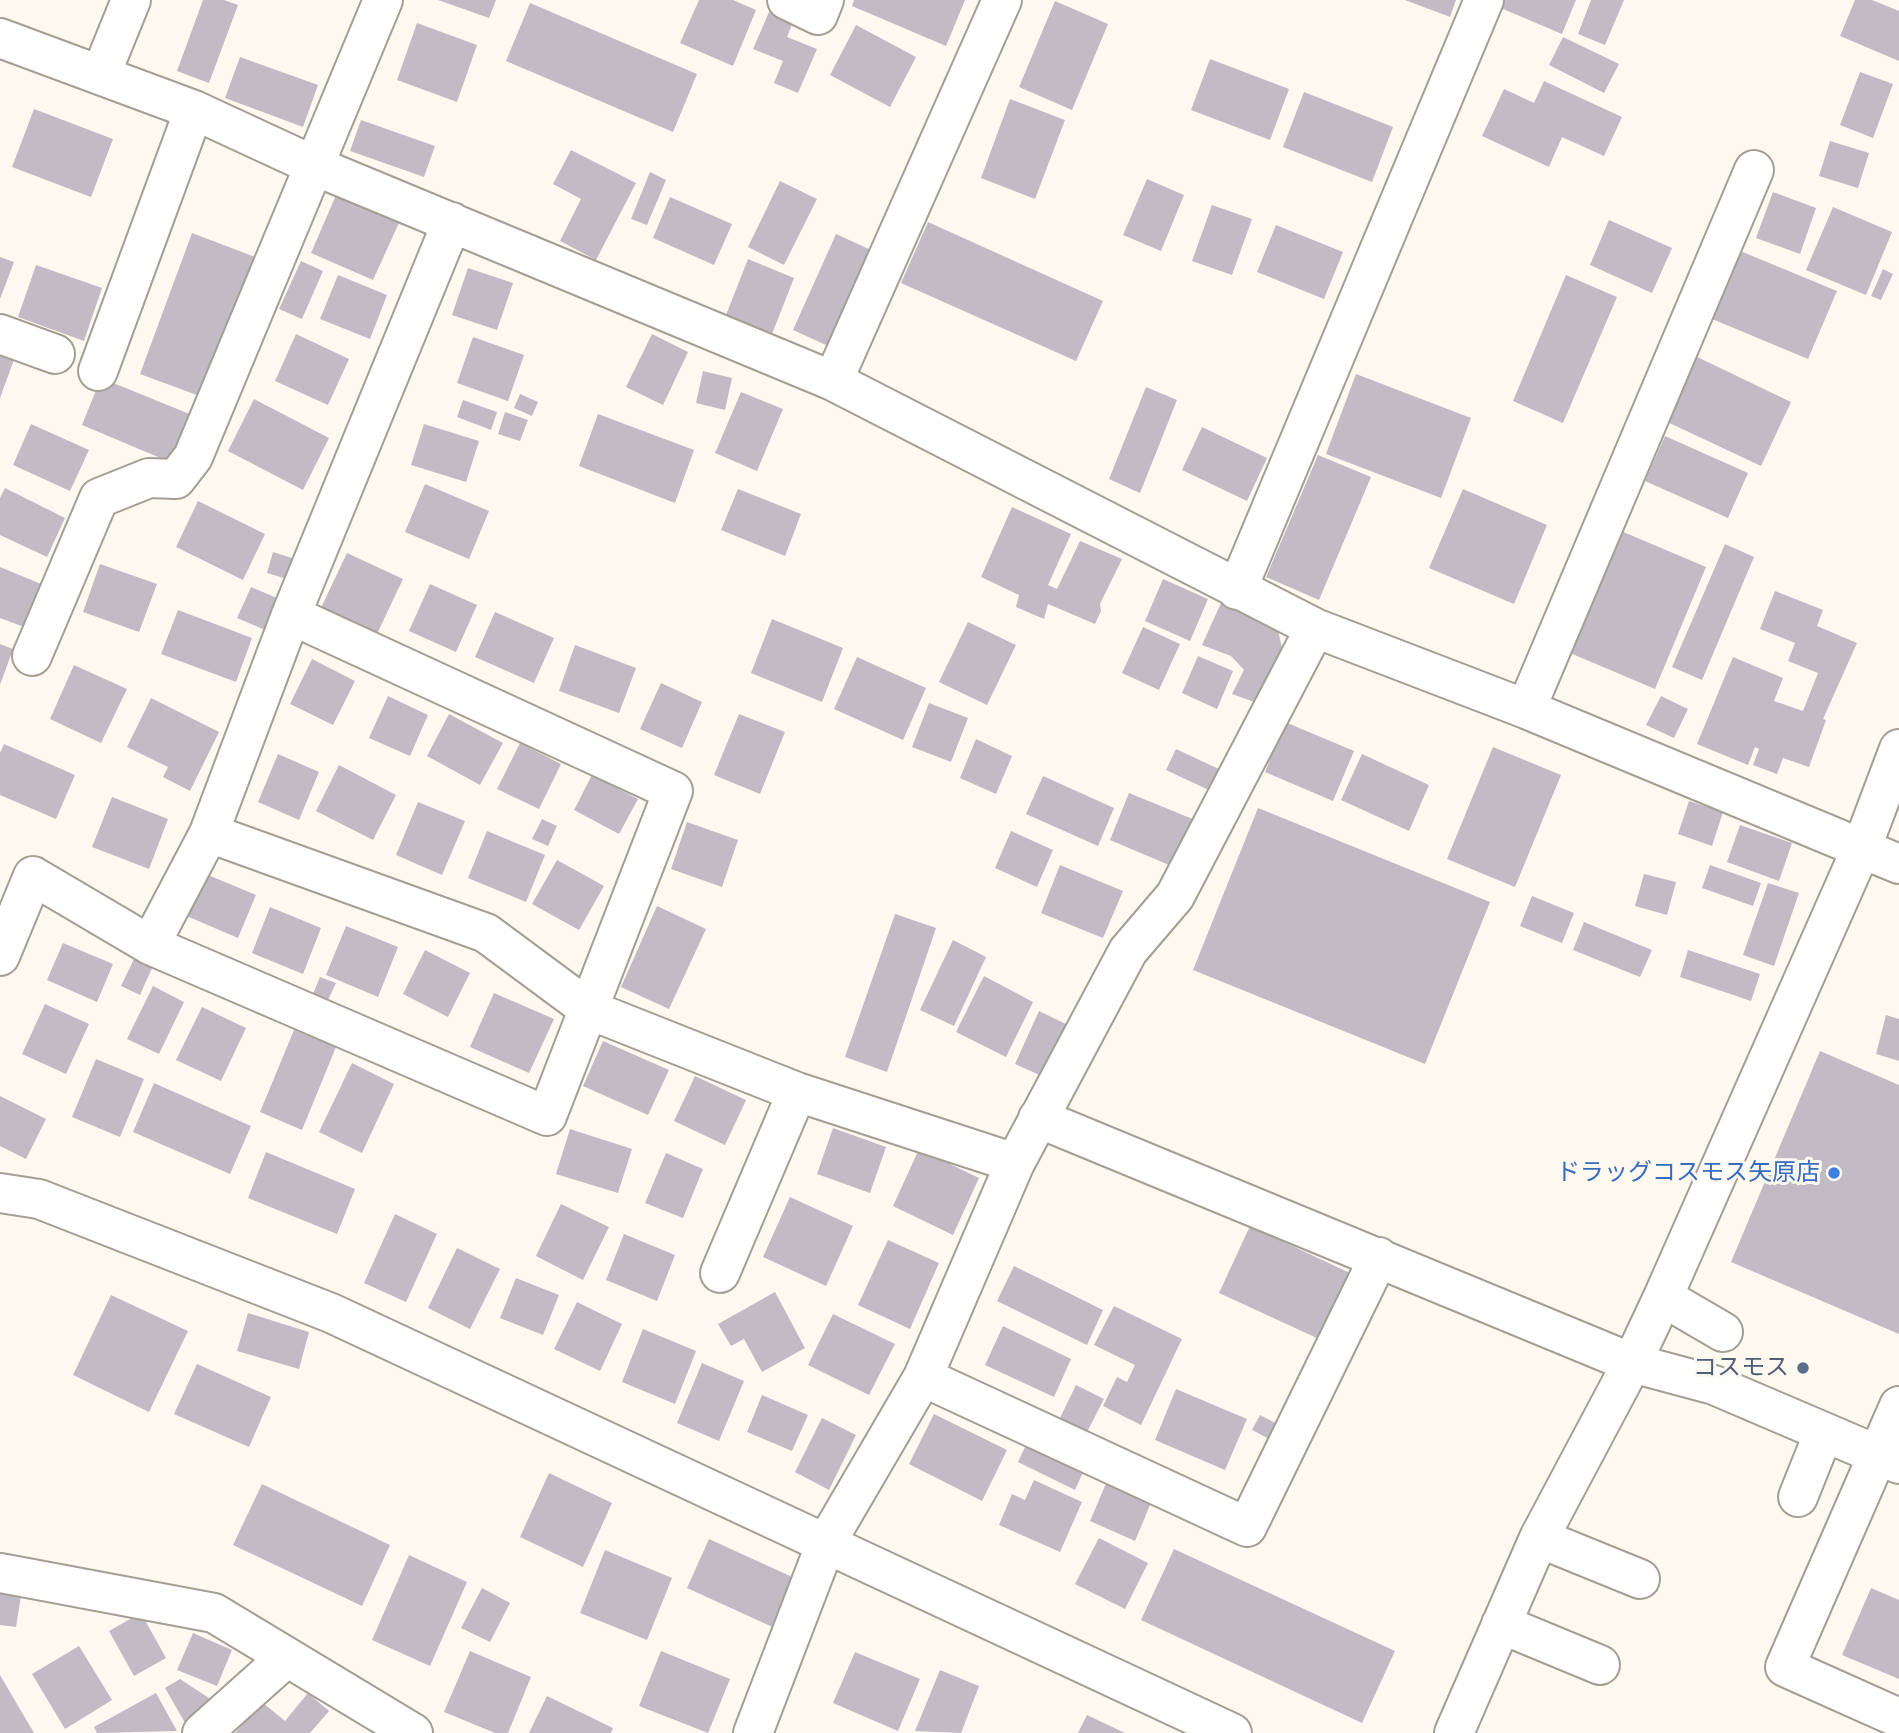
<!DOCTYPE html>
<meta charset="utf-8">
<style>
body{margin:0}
canvas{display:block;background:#fef9f0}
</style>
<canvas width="1899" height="1733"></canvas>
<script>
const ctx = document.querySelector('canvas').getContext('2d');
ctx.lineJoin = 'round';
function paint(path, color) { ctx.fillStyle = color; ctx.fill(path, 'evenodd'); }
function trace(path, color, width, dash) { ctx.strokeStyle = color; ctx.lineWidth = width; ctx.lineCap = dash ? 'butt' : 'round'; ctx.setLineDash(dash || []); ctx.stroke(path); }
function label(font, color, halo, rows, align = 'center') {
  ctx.font = font + ' "PT Sans","Noto Sans JP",sans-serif'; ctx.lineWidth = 6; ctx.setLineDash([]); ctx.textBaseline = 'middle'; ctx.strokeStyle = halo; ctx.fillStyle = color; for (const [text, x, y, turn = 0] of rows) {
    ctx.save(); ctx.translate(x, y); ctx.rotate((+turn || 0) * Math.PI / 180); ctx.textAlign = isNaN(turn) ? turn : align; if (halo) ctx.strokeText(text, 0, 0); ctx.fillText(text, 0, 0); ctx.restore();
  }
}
paint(new Path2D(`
 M 203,0 L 224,0 L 238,5 L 209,83 L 177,71 Z
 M 438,0 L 496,0 L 489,18 Z
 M 699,0 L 733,0 L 756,10 L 733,66 L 680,43 Z
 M 854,0 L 965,0 L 946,46 L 852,6 Z
 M 1405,0 L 1456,0 L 1450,17 Z
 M 1499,0 L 1576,0 L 1562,34 L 1496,6 Z
 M 1591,0 L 1624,0 L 1605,45 L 1578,34 Z
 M 1855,0 L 1872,0 L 1899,11 L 1899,61 L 1840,36 Z
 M 1055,1 L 1108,24 L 1072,110 L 1019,87 Z
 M 530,3 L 697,74 L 673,132 L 506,61 Z
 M 769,12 L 793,22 L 787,37 L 817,49 L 798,93 L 774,83 L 783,61 L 753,49 Z
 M 417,23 L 477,45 L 457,102 L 397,80 Z
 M 856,25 L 916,57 L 890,107 L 830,75 Z
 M 1563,37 L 1619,64 L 1604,93 L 1549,65 Z
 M 240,57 L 318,85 L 303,127 L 225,98 Z
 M 1210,59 L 1289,89 L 1270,140 L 1191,110 Z
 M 1860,72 L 1893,84 L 1873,138 L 1840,125 Z
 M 1544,81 L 1622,117 L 1604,156 L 1562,137 L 1549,167 L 1482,136 L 1504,89 L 1534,103 Z
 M 1304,92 L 1393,127 L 1372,182 L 1283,147 Z
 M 1010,99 L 1065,120 L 1035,199 L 981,178 Z
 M 34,109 L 113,139 L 91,197 L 12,167 Z
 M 361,120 L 435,146 L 424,177 L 350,151 Z
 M 1830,141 L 1869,153 L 1858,188 L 1819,176 Z
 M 571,150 L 636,183 L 596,260 L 560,241 L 581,199 L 553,184 Z
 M 650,172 L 666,180 L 647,225 L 631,219 Z
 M 1147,179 L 1184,195 L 1161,251 L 1123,235 Z
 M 780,181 L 817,199 L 784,265 L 748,247 Z
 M 1773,192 L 1816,208 L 1800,254 L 1756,238 Z
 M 336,195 L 399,223 L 373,280 L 311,253 Z
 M 670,197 L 732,224 L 714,265 L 653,238 Z
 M 1212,205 L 1252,219 L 1232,275 L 1192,261 Z
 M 1833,207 L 1892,232 L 1866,295 L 1806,270 Z
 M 1609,220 L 1672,248 L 1652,293 L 1590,265 Z
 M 928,222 L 1103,301 L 1076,361 L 901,283 Z
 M 1276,225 L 1343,252 L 1324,299 L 1257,272 Z
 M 192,233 L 255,257 L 202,397 L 140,374 Z
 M 836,234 L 871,250 L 828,346 L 793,330 Z
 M 1733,248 L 1837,291 L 1808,359 L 1705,316 Z
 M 0,257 L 14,262 L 0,299 Z
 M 748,259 L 794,278 L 772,334 L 726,315 Z
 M 301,261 L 323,271 L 302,319 L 279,309 Z
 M 36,265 L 102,288 L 84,341 L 18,317 Z
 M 468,268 L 513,283 L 497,330 L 452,315 Z
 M 1883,269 L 1893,274 L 1881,300 L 1871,296 Z
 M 338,275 L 387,295 L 370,339 L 320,319 Z
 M 1566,275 L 1617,297 L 1563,423 L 1513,401 Z
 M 296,334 L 349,359 L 328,405 L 275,381 Z
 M 652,334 L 688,352 L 663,405 L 626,387 Z
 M 473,337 L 524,355 L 508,401 L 457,383 Z
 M 0,352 L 15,357 L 0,398 Z
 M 1691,354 L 1791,402 L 1761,466 L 1661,419 Z
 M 703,371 L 732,378 L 725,410 L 696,403 Z
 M 1356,374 L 1471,418 L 1441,498 L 1326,454 Z
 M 101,378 L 197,417 L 177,465 L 82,425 Z
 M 1146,387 L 1177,400 L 1140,493 L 1109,479 Z
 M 741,392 L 783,409 L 757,471 L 715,453 Z
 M 520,394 L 538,402 L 532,416 L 514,408 Z
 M 254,399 L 329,438 L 303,490 L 228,451 Z
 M 463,400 L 497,412 L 491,430 L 457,417 Z
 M 505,412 L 528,420 L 520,441 L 498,434 Z
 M 598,414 L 694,450 L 675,503 L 579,466 Z
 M 31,424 L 89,450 L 70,491 L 13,465 Z
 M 424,424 L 479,441 L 466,482 L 411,465 Z
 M 1202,427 L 1267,458 L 1247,501 L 1182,470 Z
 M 1665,436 L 1748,473 L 1728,518 L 1645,481 Z
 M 1318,455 L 1371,477 L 1319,600 L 1266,577 Z
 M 425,484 L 489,511 L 469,559 L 405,532 Z
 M 5,488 L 65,518 L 47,557 L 0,535 L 0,498 Z
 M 738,489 L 801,514 L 785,556 L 721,530 Z
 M 1463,489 L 1547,525 L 1514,604 L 1429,568 Z
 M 198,501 L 265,534 L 243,580 L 176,547 Z
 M 1012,507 L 1071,534 L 1048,585 L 1057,589 L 1080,541 L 1122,559 L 1100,604 L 1101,611 L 1095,624 L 1048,604 L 1044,619 L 1016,607 L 1019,595 L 981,577 Z
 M 1614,528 L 1706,567 L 1655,689 L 1563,650 Z
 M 1725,544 L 1754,557 L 1702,680 L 1672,667 Z
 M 273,552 L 292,558 L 287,579 L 267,573 Z
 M 347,553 L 403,579 L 376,636 L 320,610 Z
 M 100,564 L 157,584 L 139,632 L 83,612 Z
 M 0,567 L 41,584 L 24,627 L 0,618 Z
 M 1163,579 L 1208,599 L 1190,641 L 1145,621 Z
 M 430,584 L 477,605 L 456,652 L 409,631 Z
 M 251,587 L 284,601 L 270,632 L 237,618 Z
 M 1775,591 L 1823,610 L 1817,626 L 1857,643 L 1823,719 L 1826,720 L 1809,767 L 1783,758 L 1777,774 L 1753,765 L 1759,749 L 1755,747 L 1748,765 L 1697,744 L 1733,657 L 1783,678 L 1774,701 L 1803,711 L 1818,673 L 1788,661 L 1795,643 L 1760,629 Z
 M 1221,603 L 1278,630 L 1282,648 L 1257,703 L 1232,694 L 1244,670 L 1231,656 L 1202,645 Z
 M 178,610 L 252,638 L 236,682 L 161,654 Z
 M 495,612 L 554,638 L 534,683 L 475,657 Z
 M 772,619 L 843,648 L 822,702 L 751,673 Z
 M 968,622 L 1016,645 L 987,705 L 939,682 Z
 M 1143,627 L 1180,644 L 1159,690 L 1122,673 Z
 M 0,644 L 13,649 L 0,685 Z
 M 575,645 L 636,668 L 619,713 L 559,691 Z
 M 1198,656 L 1233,671 L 1217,709 L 1182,693 Z
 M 857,657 L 926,688 L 903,740 L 834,709 Z
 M 312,659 L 355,681 L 333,725 L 290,704 Z
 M 74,665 L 127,689 L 101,743 L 50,719 Z
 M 661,683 L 702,702 L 682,748 L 640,729 Z
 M 388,696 L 428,715 L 410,756 L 369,738 Z
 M 1661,696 L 1688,709 L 1674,738 L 1646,725 Z
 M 151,698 L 219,732 L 190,791 L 163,777 L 168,767 L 127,747 Z
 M 929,703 L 968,718 L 951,762 L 912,747 Z
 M 449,714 L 503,743 L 480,785 L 427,756 Z
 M 739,714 L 785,732 L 760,794 L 714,775 Z
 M 1285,722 L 1354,751 L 1333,801 L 1265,772 Z
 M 976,739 L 1012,756 L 996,794 L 960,778 Z
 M 520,743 L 561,764 L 539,809 L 497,789 Z
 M 4,744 L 75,775 L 56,819 L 0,795 L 0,753 Z
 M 1493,747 L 1561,775 L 1515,887 L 1447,859 Z
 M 1176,749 L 1223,771 L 1213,792 L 1166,770 Z
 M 278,754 L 319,772 L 299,820 L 258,802 Z
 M 1362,754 L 1429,785 L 1409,831 L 1341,800 Z
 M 339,765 L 396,795 L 373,840 L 316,811 Z
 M 592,775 L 638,799 L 619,834 L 574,810 Z
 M 1043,776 L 1114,808 L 1098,846 L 1026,814 Z
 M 1129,793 L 1195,820 L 1176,868 L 1110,840 Z
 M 112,797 L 168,819 L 149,869 L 92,847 Z
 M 1689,801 L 1723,812 L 1712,846 L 1678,834 Z
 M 418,802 L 465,821 L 442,875 L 396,855 Z
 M 1258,808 L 1490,902 L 1425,1064 L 1193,970 Z
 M 542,819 L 557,826 L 548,846 L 532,839 Z
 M 687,822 L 738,840 L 722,887 L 671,869 Z
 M 1740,825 L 1792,843 L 1779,881 L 1727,862 Z
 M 487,831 L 545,855 L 526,902 L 468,878 Z
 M 1011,831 L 1053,850 L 1037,887 L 995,868 Z
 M 557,860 L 604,886 L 579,930 L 532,904 Z
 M 1060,865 L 1123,891 L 1103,938 L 1041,913 Z
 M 1710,865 L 1761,883 L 1753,906 L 1702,888 Z
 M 201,872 L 256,895 L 238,938 L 182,914 Z
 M 1644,874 L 1676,882 L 1667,915 L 1635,906 Z
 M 1768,883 L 1799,893 L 1774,966 L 1743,955 Z
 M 1532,896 L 1574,913 L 1562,943 L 1520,926 Z
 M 657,906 L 706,929 L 669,1009 L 621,987 Z
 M 270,907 L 321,928 L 303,974 L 252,953 Z
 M 895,914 L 936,928 L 887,1072 L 845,1057 Z
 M 1584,922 L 1652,950 L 1640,977 L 1573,950 Z
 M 346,926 L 398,947 L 378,997 L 326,975 Z
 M 953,940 L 986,957 L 954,1026 L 920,1010 Z
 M 63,943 L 113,964 L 97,1002 L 47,980 Z
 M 425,950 L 470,973 L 448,1017 L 403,994 Z
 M 1688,950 L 1760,974 L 1751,1001 L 1680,977 Z
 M 134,959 L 152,968 L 140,995 L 121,986 Z
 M 984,976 L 1033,1002 L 1006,1057 L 956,1032 Z
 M 320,977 L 336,983 L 328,1000 L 313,994 Z
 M 153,986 L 184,1002 L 159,1054 L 127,1039 Z
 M 494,993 L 554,1019 L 529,1073 L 470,1047 Z
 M 45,1004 L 89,1024 L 66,1074 L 22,1054 Z
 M 202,1007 L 246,1028 L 221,1081 L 176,1060 Z
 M 1039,1011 L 1068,1025 L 1044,1077 L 1015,1064 Z
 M 1886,1015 L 1899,1019 L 1899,1061 L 1876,1054 Z
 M 294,1030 L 336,1047 L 302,1130 L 260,1112 Z
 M 603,1041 L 669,1070 L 648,1115 L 583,1086 Z
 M 1820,1051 L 1899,1085 L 1899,1334 L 1731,1262 Z
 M 96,1059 L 144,1079 L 120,1137 L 72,1117 Z
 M 352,1063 L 394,1084 L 362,1153 L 319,1132 Z
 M 695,1076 L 746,1100 L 725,1145 L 674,1121 Z
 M 154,1083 L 251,1126 L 230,1174 L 133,1132 Z
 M 0,1096 L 46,1119 L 26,1159 L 0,1146 Z
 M 833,1128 L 886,1147 L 870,1193 L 817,1174 Z
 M 570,1129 L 632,1149 L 618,1193 L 556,1174 Z
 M 919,1149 L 979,1178 L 953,1235 L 893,1206 Z
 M 266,1152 L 355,1189 L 337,1234 L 248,1198 Z
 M 666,1153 L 703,1169 L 683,1218 L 645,1203 Z
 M 790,1197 L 853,1226 L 826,1286 L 763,1257 Z
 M 561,1204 L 609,1227 L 583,1280 L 536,1256 Z
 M 395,1214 L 437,1234 L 406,1302 L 364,1283 Z
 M 1250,1226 L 1350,1273 L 1319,1339 L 1219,1293 Z
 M 624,1234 L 675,1255 L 657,1301 L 606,1280 Z
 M 888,1240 L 939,1263 L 910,1329 L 858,1305 Z
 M 457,1248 L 500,1269 L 470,1329 L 428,1308 Z
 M 1014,1266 L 1103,1310 L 1087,1345 L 997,1301 Z
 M 516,1278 L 559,1295 L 543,1335 L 500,1318 Z
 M 775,1292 L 805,1348 L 762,1372 L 744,1339 L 731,1346 L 718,1324 Z
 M 111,1295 L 188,1331 L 149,1412 L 73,1375 Z
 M 577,1302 L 622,1324 L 600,1371 L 554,1349 Z
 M 1114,1306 L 1182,1339 L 1141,1425 L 1103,1406 L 1117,1377 L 1127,1382 L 1135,1365 L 1094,1345 Z
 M 248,1313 L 309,1332 L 299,1369 L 237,1351 Z
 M 833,1314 L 895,1344 L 869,1395 L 808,1365 Z
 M 1003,1326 L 1071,1359 L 1054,1397 L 985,1365 Z
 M 643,1329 L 696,1351 L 675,1404 L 622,1382 Z
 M 702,1363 L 744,1381 L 719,1441 L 677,1423 Z
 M 197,1364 L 271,1397 L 249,1447 L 174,1414 Z
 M 1076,1385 L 1104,1399 L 1087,1432 L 1060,1418 Z
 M 1176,1389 L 1247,1419 L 1225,1470 L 1155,1440 Z
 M 762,1395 L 808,1415 L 792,1451 L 747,1432 Z
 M 934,1414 L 1007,1450 L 982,1501 L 909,1464 Z
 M 1260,1415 L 1281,1426 L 1273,1441 L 1252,1430 Z
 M 822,1418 L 856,1435 L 829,1490 L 795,1472 Z
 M 1032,1432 L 1089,1459 L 1075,1490 L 1018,1462 Z
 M 549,1473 L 612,1503 L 583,1567 L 520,1537 Z
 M 1110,1474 L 1155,1493 L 1135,1541 L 1090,1521 Z
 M 1034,1480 L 1082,1502 L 1060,1552 L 999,1525 L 1012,1494 L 1025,1500 Z
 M 262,1484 L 390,1545 L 362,1606 L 233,1545 Z
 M 1099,1538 L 1148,1563 L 1125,1609 L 1075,1584 Z
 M 709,1539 L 801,1581 L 779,1630 L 687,1588 Z
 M 1174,1549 L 1395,1651 L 1362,1723 L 1141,1620 Z
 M 605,1550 L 672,1578 L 647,1640 L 580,1613 Z
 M 409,1555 L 467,1582 L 430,1666 L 372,1640 Z
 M 482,1588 L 510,1603 L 490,1642 L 461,1628 Z
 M 1871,1588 L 1899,1600 L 1899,1679 L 1842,1655 Z
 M 0,1593 L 21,1596 L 16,1627 L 0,1625 Z
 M 141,1613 L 166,1658 L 134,1676 L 109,1631 Z
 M 193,1633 L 232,1650 L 217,1686 L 177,1670 Z
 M 79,1646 L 112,1700 L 65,1729 L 32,1674 Z
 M 470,1651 L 531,1677 L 508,1733 L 495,1733 L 444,1712 Z
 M 661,1651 L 730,1679 L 708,1733 L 639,1706 Z
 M 855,1652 L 920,1679 L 898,1731 L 833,1703 Z
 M 940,1670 L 979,1686 L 961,1733 L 915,1731 Z
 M 0,1675 L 34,1733 L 0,1733 Z
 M 180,1679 L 215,1702 L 188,1728 L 165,1688 Z
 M 156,1693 L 177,1731 L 97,1733 L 94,1727 Z
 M 308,1693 L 329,1711 L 310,1733 L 235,1733 L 262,1702 L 285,1721 Z
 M 547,1696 L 613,1728 L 611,1733 L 529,1733 Z
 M 1087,1715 L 1125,1733 L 1078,1733 Z`), '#c0bbc5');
const minor = new Path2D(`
 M 787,0 L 818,15 L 824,0
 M 0,38 L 194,110 L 315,166 L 833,381 L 1315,628 L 1526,709 L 1899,864
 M 101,74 L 131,0
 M 0,334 L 55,354
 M 98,371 L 194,110
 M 833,381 L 1002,0
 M 1237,590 L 1484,0
 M 32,656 L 99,498 L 149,478 L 176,479 L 193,457 L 383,0
 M 1526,709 L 1754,170
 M 209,833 L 486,933 L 590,1010 L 797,1092 L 1015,1163
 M 150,945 L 209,833 L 291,615 L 452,222
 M 0,956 L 33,876 L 150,945 L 547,1116 L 673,791 L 291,615
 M 1038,1118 L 1632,1363 L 1714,1385 L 1899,1464
 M 0,1193 L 39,1199 L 331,1313 L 1232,1733
 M 720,1273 L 797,1092
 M 1663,1297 L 1723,1332
 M 923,1377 L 1247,1527 L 1379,1257
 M 1899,1406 L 1785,1667 L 1899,1718
 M 1798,1497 L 1824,1432
 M 1539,1538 L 1640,1579
 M 0,1573 L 214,1613 L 413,1733
 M 1501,1624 L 1600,1665
 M 202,1733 L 287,1657
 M 753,1733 L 826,1543 L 923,1377 L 1015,1163 L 1128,951 L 1175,896 L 1315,628
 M 1454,1733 L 1539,1538 L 1632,1363 L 1663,1297 L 1862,847 L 1899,749`);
trace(minor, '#a49e94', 42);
trace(minor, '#fff', 38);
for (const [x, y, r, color] of [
 [1834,1173,7,"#3f7fe0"],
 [1803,1368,7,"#5c6f8a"]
]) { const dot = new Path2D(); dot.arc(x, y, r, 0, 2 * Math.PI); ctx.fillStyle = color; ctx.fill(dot); trace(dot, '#fef9f0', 2.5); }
label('24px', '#366cbe', '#fef9f0', [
 ["ドラッグコスモス矢原店",1820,1173]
], 'right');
label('24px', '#4e5e75', '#fef9f0', [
 ["コスモス",1789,1368]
], 'right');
</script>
